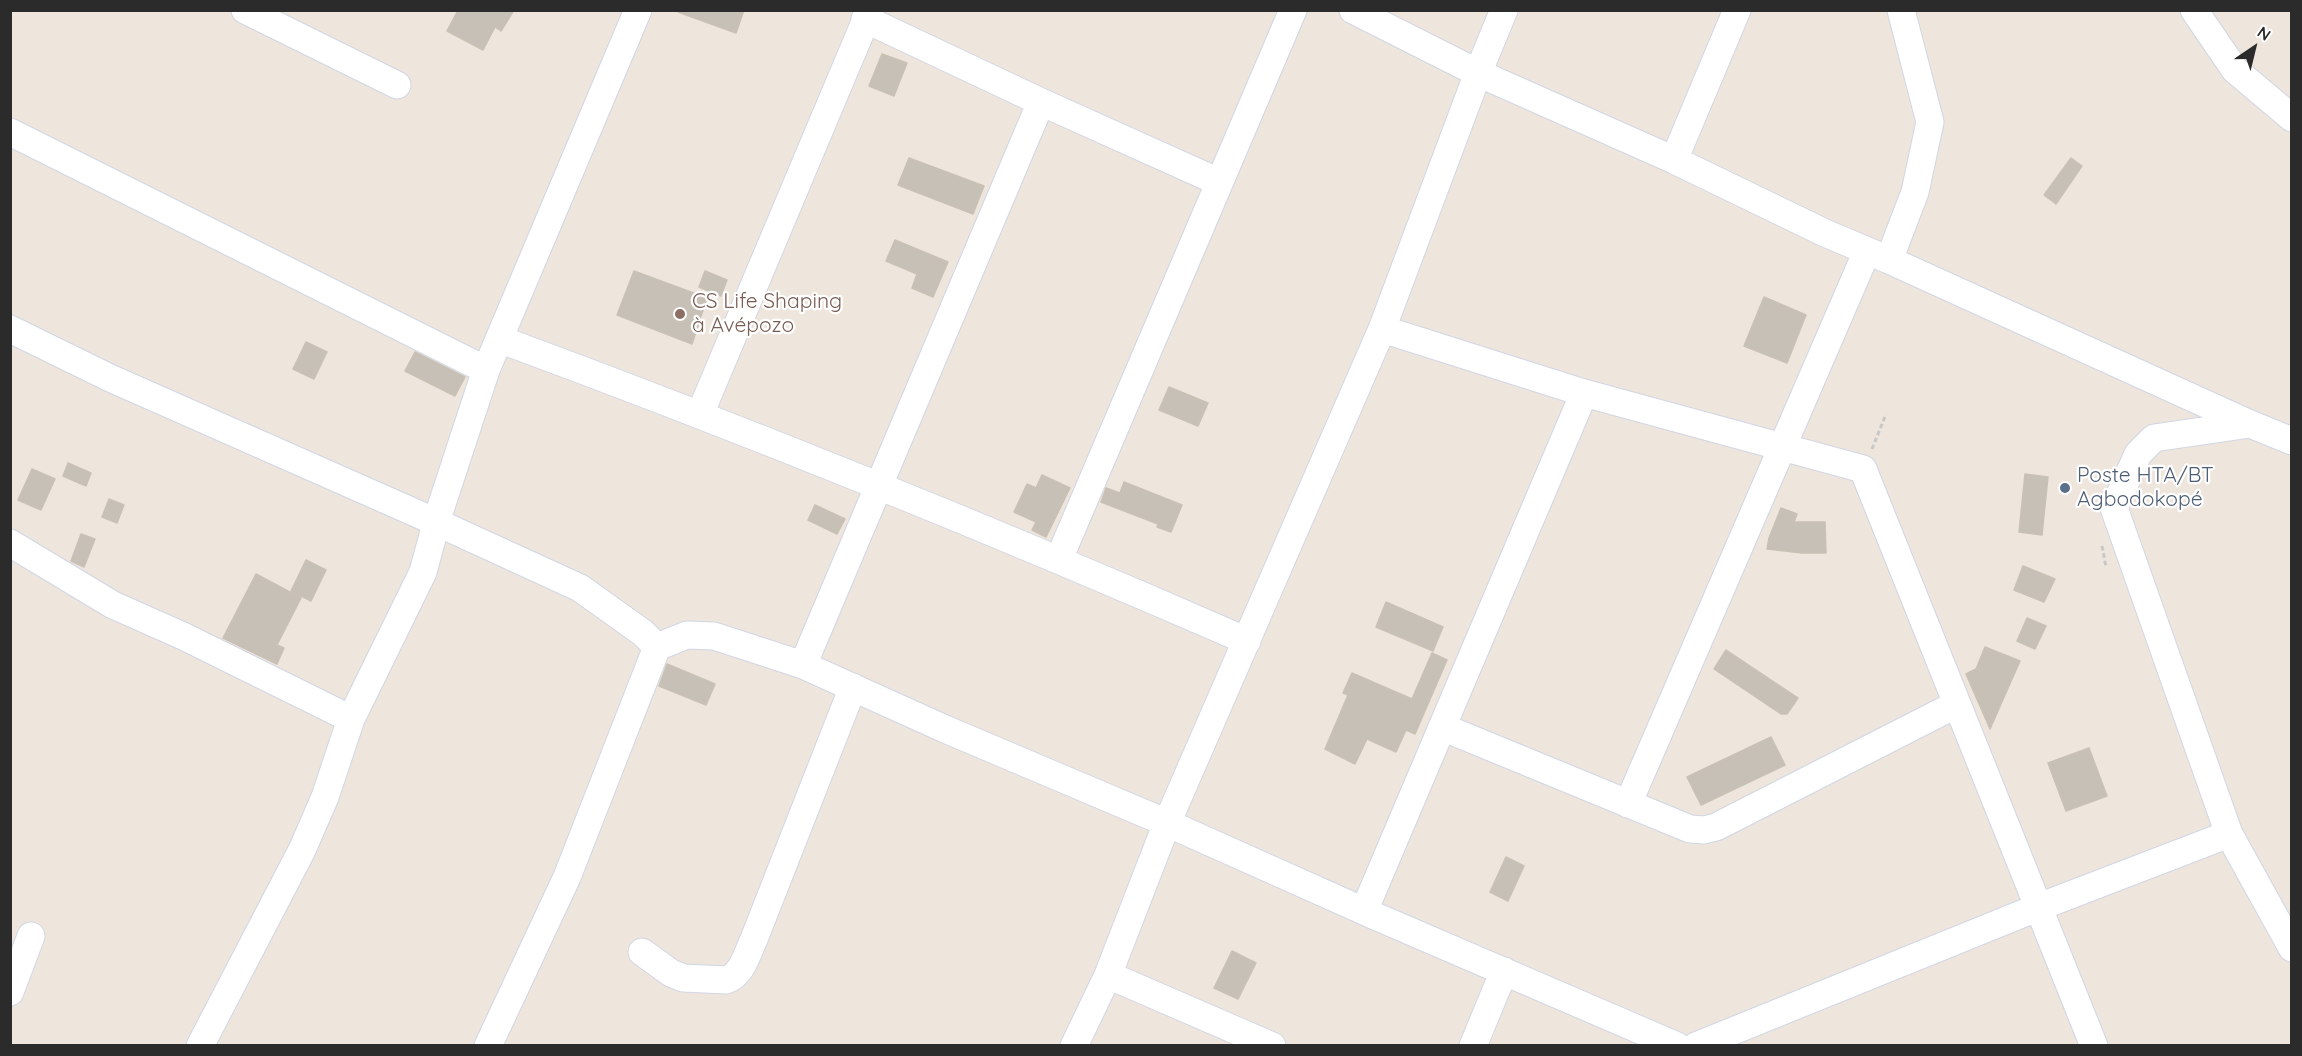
<!DOCTYPE html>
<meta charset="utf-8">
<style>
body{margin:0}
#map{position:relative;width:2302px;height:1056px;overflow:hidden;background:#eee5dc;font-family:Quicksand,sans-serif}
canvas{display:block}
.frame{position:absolute;inset:0;border:12px solid #2b2b2b;pointer-events:none}
.north{position:absolute;left:2224px;top:18px;width:60px;height:60px;-webkit-text-stroke:4px #fff;paint-order:stroke;rotate:35deg;font-size:16px;font-weight:700;line-height:24px;text-align:center;color:#2b2b2b}
.north::after{content:'';display:block;margin:auto;width:21px;height:27px;background:#2b2b2b;clip-path:polygon(50% 0,100% 100%,50% 72%,0 100%)}
</style>
<div id="map">
<canvas width="2302" height="1056"></canvas>
<div class="frame"></div>
<div class="north">N</div>
</div>
<script>
const ctx = document.querySelector('canvas').getContext('2d');
ctx.lineJoin = 'round';
function paint(path, color) { ctx.fillStyle = color; ctx.fill(path, 'evenodd'); }
function trace(path, color, width, dash) { ctx.strokeStyle = color; ctx.lineWidth = width; ctx.lineCap = dash ? 'butt' : 'round'; ctx.setLineDash(dash || []); ctx.stroke(path); }
function label(font, color, halo, rows, align = 'center') {
  ctx.font = font + ' Quicksand,sans-serif'; ctx.lineWidth = 4.5; ctx.setLineDash([]); ctx.textBaseline = 'middle'; ctx.strokeStyle = halo; ctx.fillStyle = color; for (const [text, x, y, turn = 0] of rows) {
    ctx.save(); ctx.translate(x, y); ctx.rotate((+turn || 0) * Math.PI / 180); ctx.textAlign = isNaN(turn) ? turn : align; if (halo) ctx.strokeText(text, 0, 0); ctx.fillText(text, 0, 0); ctx.restore();
  }
}
const building = new Path2D(`
 M 458,10 L 514,10 L 501,31 L 495,27 L 483,50 L 447,31 Z
 M 679,10 L 744,10 L 736,33 L 678,12 Z
 M 882,54 L 907,63 L 894,96 L 869,86 Z
 M 909,158 L 984,186 L 973,214 L 898,185 Z
 M 2071,158 L 2082,166 L 2056,204 L 2044,195 Z
 M 895,240 L 948,262 L 933,297 L 912,288 L 917,274 L 886,261 Z
 M 634,271 L 707,298 L 692,344 L 617,315 Z
 M 705,271 L 727,280 L 721,296 L 699,287 Z
 M 1764,297 L 1806,315 L 1787,363 L 1744,346 Z
 M 306,342 L 327,352 L 314,379 L 293,369 Z
 M 415,352 L 465,377 L 455,396 L 405,371 Z
 M 1169,387 L 1208,403 L 1198,426 L 1159,410 Z
 M 68,463 L 91,473 L 86,486 L 63,476 Z
 M 32,469 L 55,479 L 41,510 L 18,500 Z
 M 2025,474 L 2048,477 L 2042,535 L 2019,532 Z
 M 1042,475 L 1070,488 L 1046,537 L 1032,530 L 1036,522 L 1014,512 L 1027,484 L 1036,488 Z
 M 1124,482 L 1182,505 L 1171,532 L 1157,527 L 1158,524 L 1101,502 L 1106,488 L 1120,493 Z
 M 109,499 L 124,505 L 117,523 L 102,517 Z
 M 815,505 L 845,519 L 837,534 L 808,520 Z
 M 1781,508 L 1797,514 L 1794,522 L 1825,522 L 1826,553 L 1802,553 L 1767,549 L 1769,538 Z
 M 81,534 L 95,539 L 84,567 L 71,561 Z
 M 306,560 L 326,570 L 311,601 L 291,591 Z
 M 2023,566 L 2055,579 L 2044,602 L 2014,590 Z
 M 256,574 L 301,598 L 277,645 L 284,648 L 277,664 L 223,638 Z
 M 1386,602 L 1443,627 L 1433,651 L 1376,627 Z
 M 2027,618 L 2046,626 L 2035,649 L 2017,641 Z
 M 1985,647 L 2020,661 L 1990,729 L 1966,674 L 1976,669 Z
 M 1726,650 L 1798,698 L 1787,714 L 1781,714 L 1714,669 Z
 M 1432,653 L 1447,660 L 1415,734 L 1406,730 L 1396,752 L 1367,739 L 1355,764 L 1325,749 L 1348,695 L 1343,693 L 1352,673 L 1412,699 Z
 M 667,664 L 715,684 L 706,705 L 659,686 Z
 M 1771,737 L 1785,765 L 1701,805 L 1687,777 Z
 M 2089,748 L 2107,796 L 2066,811 L 2048,763 Z
 M 1506,857 L 1524,866 L 1508,901 L 1490,892 Z
 M 1232,951 L 1256,963 L 1238,999 L 1214,988 Z`);
paint(building, '#c6c0b7');
trace(building, '#cac1b5', 1.5);
const minor = new Path2D(`
 M 245,10 L 397,85
 M 1353,10 L 1478,73 L 1674,160 L 1825,233 L 1889,260 L 2250,424 L 2292,441
 M 2194,10 L 2235,70 L 2292,118
 M 865,19 L 1041,102 L 1219,182
 M 10,132 L 486,370
 M 1674,160 L 1737,10
 M 1889,260 L 1915,192 L 1930,122 L 1901,10
 M 10,329 L 110,378 L 436,522 L 580,588 L 643,633 L 657,647
 M 1382,329 L 1584,393 L 1863,469 L 2094,1046
 M 499,339 C 751,432 1000,533 1247,641
 M 700,414 L 870,10
 M 2250,424 L 2154,438 L 2138,454 L 2114,508 L 2229,834 L 2292,948
 M 10,543 L 113,605 L 183,636 L 351,719
 M 1059,559 L 1293,10
 M 803,665 L 1041,102
 M 1442,727 L 1690,829 L 1704,830 L 1716,827 L 1957,704
 M 1628,804 L 1867,251
 M 1364,911 L 1584,393
 M 642,952 L 671,973 L 683,978 L 726,980 C 742,975 747,954 754,939 L 853,687
 M 1108,975 L 1272,1046
 M 10,992 L 31,936
 M 200,1046 L 302,850 L 325,797 L 351,719 L 423,572 L 439,513 L 486,370 L 638,10
 M 488,1046 L 567,877 L 657,647 L 687,635 L 714,636 L 803,665 L 945,729 L 1167,823 L 1375,916 L 1677,1046
 M 1074,1046 L 1108,975 L 1167,823 L 1382,329 L 1478,73 L 1504,10
 M 1473,1046 L 1504,971
 M 1696,1046 L 2039,907 L 2229,834`);
trace(minor, '#d1d6e5', 29);
trace(new Path2D(`
 M 1872,449 L 1886,414
 M 2102,546 L 2106,567`), '#c8c8c8', 3, [4.5, 3]);
trace(minor, '#fff', 27);
for (const [x, y, r, color] of [
 [680,314,6,"#8d6e63"],
 [2065,488,6,"#5c6f8a"]
]) { const dot = new Path2D(); dot.arc(x, y, r, 0, 2 * Math.PI); ctx.fillStyle = color; ctx.fill(dot); trace(dot, '#fff', 2); }
label('21px', '#785e54', '#fff', [
 ["CS Life Shaping",692,302],
 ["à Avépozo",692,326]
], 'left');
label('21px', '#4e5e75', '#fff', [
 ["Poste HTA/BT",2077,476],
 ["Agbodokopé",2077,500]
], 'left');
</script>
